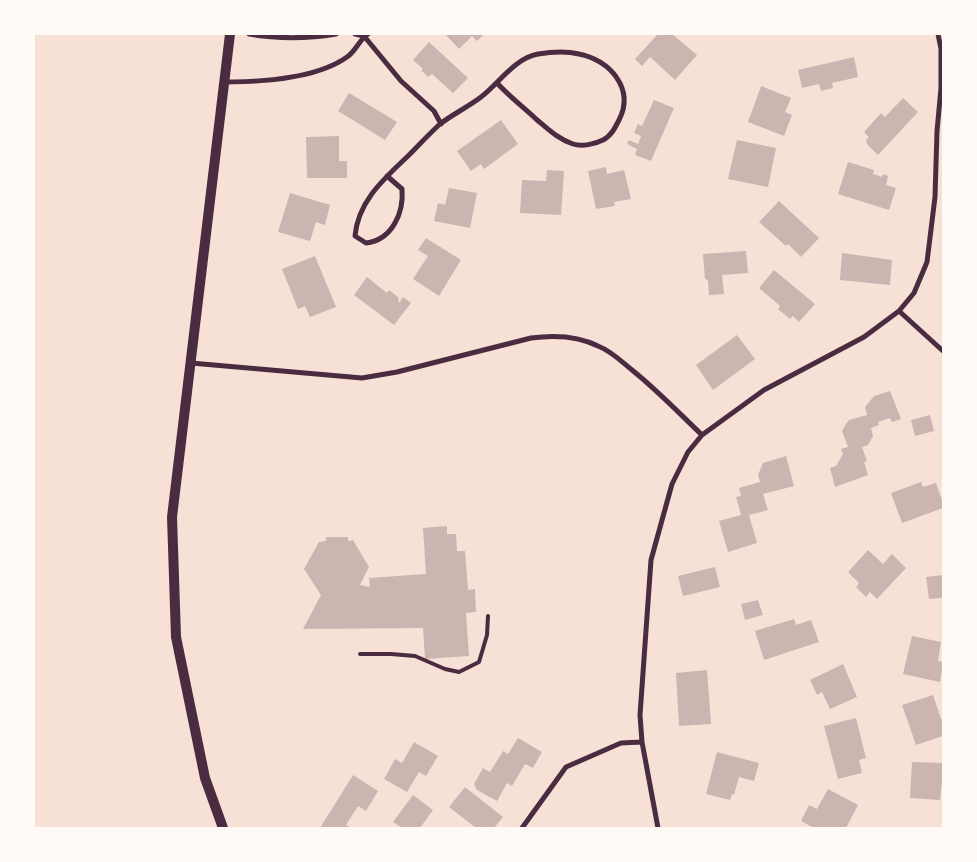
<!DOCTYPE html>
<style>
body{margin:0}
#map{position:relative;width:977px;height:862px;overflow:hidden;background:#f7e1d7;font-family:"Source Serif 4",serif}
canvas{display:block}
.frame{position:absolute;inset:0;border:35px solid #fffaf5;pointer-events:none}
</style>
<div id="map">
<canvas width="977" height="862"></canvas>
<div class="frame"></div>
</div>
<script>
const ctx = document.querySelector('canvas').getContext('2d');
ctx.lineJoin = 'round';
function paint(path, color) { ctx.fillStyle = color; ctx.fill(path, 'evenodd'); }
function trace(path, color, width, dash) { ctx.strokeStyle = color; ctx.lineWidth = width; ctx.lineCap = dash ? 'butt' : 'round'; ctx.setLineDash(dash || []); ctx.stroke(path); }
paint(new Path2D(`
 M 445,34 L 484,34 L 477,41 L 472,36 L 459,49 Z
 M 658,34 L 672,34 L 697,55 L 675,80 L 650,57 L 642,66 L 635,59 Z
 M 429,42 L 468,78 L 453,93 L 432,74 L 428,77 L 421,70 L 423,69 L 413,60 Z
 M 854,57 L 858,77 L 832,83 L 833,88 L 821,91 L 819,84 L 802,88 L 798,70 Z
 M 761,86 L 791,98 L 785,112 L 792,115 L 784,136 L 748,122 Z
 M 349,93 L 397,122 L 385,140 L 338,111 Z
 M 903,98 L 918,112 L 878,155 L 867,144 L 866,140 L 869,137 L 864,132 L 881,113 L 885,117 Z
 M 654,100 L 674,108 L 651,161 L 635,155 L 637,149 L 627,144 L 629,140 L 638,144 L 641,136 L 634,133 L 638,124 L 642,126 Z
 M 501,120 L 518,144 L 484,169 L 481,164 L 471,171 L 457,151 Z
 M 339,136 L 339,161 L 347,161 L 347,178 L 307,178 L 306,137 Z
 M 737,140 L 776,148 L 768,187 L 728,179 Z
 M 848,162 L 874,170 L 873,174 L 882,177 L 883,174 L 888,176 L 886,185 L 896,188 L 889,210 L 838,194 Z
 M 606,167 L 607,174 L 624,170 L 631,199 L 614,202 L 615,206 L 596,209 L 588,171 Z
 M 547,170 L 564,171 L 561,215 L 520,213 L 522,180 L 546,181 Z
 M 449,188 L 477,193 L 470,228 L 434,221 L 438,203 L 445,205 Z
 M 290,193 L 330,205 L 325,225 L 316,222 L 310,241 L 278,232 Z
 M 779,201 L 819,238 L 801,257 L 788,244 L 786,246 L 759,222 Z
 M 426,238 L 461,260 L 439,296 L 413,279 L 428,256 L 418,250 Z
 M 746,251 L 748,273 L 722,275 L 724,294 L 709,295 L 708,280 L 705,279 L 703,254 Z
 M 842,253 L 892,260 L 890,285 L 840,280 Z
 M 315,256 L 336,307 L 310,317 L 305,306 L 298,309 L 282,269 Z
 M 774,270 L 815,304 L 799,322 L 793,316 L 790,319 L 778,309 L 780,306 L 759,288 Z
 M 367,277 L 387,293 L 389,290 L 398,297 L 399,303 L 403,297 L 411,303 L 394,325 L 354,295 Z
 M 737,335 L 755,359 L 713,390 L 696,365 Z
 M 890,391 L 901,419 L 892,422 L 890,418 L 878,422 L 879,425 L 871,428 L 873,436 L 868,445 L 862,447 L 867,461 L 864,462 L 868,475 L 835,487 L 830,468 L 836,466 L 843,454 L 841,449 L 848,447 L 842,431 L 846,424 L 849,420 L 867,415 L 865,407 L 874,396 Z
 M 930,415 L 934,431 L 915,436 L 911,420 Z
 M 786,456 L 794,486 L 763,494 L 768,510 L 749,515 L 757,543 L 728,552 L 719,521 L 741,515 L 736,497 L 741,496 L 739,488 L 760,482 L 758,475 L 763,463 Z
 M 921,482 L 923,487 L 936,483 L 943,503 L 943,508 L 902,523 L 891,493 Z
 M 447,526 L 447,534 L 456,534 L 457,551 L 465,551 L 468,590 L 475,589 L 476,612 L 466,613 L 469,656 L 425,659 L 423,628 L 303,629 L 321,595 L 304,569 L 319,542 L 326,541 L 326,537 L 348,537 L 348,541 L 353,540 L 369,567 L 360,585 L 370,587 L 369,578 L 426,574 L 423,528 Z
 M 868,550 L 883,564 L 892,554 L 906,568 L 877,599 L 870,592 L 866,597 L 856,587 L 859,583 L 848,572 Z
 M 715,567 L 720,587 L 683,596 L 678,576 Z
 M 943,575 L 943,598 L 929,599 L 926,577 Z
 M 758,600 L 763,615 L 745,620 L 741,604 Z
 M 794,619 L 796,625 L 811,620 L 819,642 L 764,660 L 755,631 Z
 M 912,636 L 941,642 L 938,661 L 943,662 L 940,682 L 903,674 Z
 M 843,664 L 857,697 L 830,709 L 822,692 L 817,695 L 810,680 Z
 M 707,670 L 711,724 L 679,726 L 676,673 Z
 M 933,695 L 941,719 L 943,719 L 943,736 L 916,745 L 902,705 Z
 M 856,718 L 866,758 L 859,760 L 862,773 L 838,779 L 824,726 Z
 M 518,738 L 542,752 L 533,768 L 525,764 L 512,786 L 507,783 L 497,801 L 477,790 L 474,784 L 483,768 L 490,772 L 503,751 L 508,754 Z
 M 414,742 L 438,756 L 426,776 L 419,772 L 407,792 L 384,779 L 395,759 L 402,763 Z
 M 717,752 L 759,763 L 754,781 L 739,777 L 734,795 L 732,794 L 730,800 L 706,794 Z
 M 912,762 L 943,763 L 943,782 L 942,782 L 940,800 L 910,798 Z
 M 353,775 L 378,791 L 366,811 L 358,806 L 346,825 L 350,827 L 349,828 L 320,828 Z
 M 465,787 L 503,817 L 494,828 L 476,828 L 449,807 Z
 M 828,789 L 858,805 L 846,828 L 814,828 L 801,821 L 809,805 L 817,809 Z
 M 413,795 L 433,810 L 420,828 L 402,828 L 393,822 Z`), '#ccb4b1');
trace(new Path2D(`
 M 360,654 L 391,654 L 415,656 L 445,669 L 459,672 L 479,662 L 487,635 L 488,616`), '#4a2c40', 4);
trace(new Path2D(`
 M 249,34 C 278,39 307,39 336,34
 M 355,34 L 364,36
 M 364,36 L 401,81 L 434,111 L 441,124
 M 224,82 C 261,82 316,79 347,57 C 356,51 359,40 368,34
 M 387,176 L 402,189 C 404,213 392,240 366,243 L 355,236 C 358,201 384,179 408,156 C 418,146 429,134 440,124 C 453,114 468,107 481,97 C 499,83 515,58 538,54 C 550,52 567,51 579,54 C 610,60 635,89 619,120 C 615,128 611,136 603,140 C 595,144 582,147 573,144 C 558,139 548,129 536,119 C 523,107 509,96 497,83
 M 899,311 L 943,351
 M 191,363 L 362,378 L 397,372 L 531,338 C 553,335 578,336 598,346 C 611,351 621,361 632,370 C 657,390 679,413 702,435
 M 522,828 L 566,767 L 621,743 L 642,742
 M 658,828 L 642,742 L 640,715 L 651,560 L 672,484 L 688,452 L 702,435 L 764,390 L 864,337 L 899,311 L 914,293 L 927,262 L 935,197 L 937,131 L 941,88 L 941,49 L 938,34`), '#4a2c40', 5);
trace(new Path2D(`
 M 223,828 L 205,778 L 176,637 L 172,517 L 230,34`), '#4a2c40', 10);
</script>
